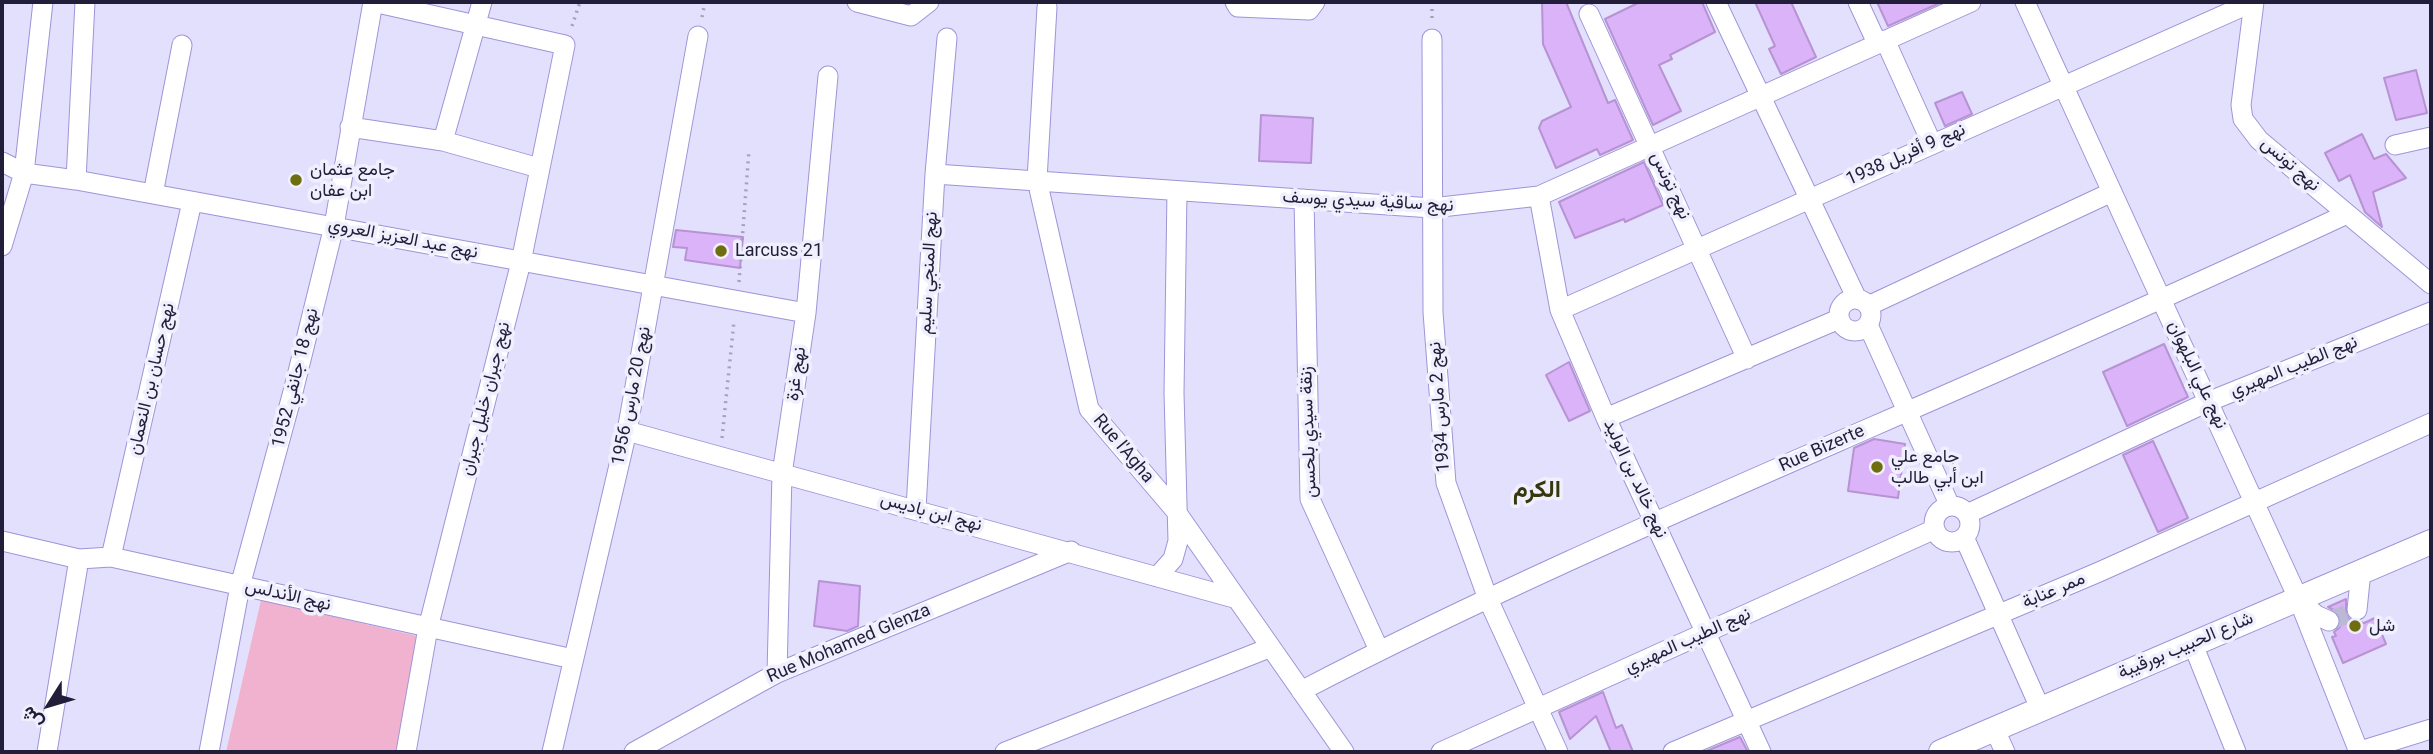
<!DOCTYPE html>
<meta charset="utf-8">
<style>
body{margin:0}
#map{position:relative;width:2433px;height:754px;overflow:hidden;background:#e3e0fd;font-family:Roboto,Vazirmatn,sans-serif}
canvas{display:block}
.frame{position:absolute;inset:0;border:4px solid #221d38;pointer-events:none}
.north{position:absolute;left:14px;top:670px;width:70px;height:70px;-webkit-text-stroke:5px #f0effe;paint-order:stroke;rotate:233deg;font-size:19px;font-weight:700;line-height:28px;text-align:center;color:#221d38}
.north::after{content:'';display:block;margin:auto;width:24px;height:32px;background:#221d38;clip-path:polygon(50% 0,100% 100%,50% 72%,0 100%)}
</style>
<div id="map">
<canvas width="2433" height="754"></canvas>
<div class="frame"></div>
<div class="north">ش</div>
</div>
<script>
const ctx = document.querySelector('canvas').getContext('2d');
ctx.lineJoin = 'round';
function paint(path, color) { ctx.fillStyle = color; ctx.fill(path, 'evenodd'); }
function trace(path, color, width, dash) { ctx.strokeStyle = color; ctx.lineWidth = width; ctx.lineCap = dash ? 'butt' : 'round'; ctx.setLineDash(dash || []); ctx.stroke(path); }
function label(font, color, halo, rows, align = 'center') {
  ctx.font = font + ' Roboto,Vazirmatn,sans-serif'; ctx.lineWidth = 7; ctx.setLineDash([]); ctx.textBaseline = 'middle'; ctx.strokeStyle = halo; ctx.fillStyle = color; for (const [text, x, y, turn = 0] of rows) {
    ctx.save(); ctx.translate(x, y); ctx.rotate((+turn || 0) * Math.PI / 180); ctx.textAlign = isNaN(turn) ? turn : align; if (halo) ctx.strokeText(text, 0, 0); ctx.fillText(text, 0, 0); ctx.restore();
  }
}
paint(new Path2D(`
 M 261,600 L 426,638 L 398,752 L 226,752 Z`), '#f0b2ce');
const building = new Path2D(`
 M 1542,2 L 1566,2 L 1608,103 L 1615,100 L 1633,140 L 1600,155 L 1597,149 L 1556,168 L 1539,128 L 1542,121 L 1571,107 L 1543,44 Z
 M 1640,2 L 1702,2 L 1715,32 L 1670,55 L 1672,59 L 1659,65 L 1681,111 L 1653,125 L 1605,19 Z
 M 1755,2 L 1791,2 L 1816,57 L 1781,74 L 1769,49 L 1775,46 Z
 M 1877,2 L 1942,2 L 1888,26 Z
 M 2416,70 L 2427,113 L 2396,120 L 2384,78 Z
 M 1962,92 L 1972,114 L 1945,126 L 1935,103 Z
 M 1261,115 L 1313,118 L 1311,163 L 1259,161 Z
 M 2362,134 L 2374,159 L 2386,154 L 2406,178 L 2373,192 L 2382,227 L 2365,212 L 2350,175 L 2339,181 L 2325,153 Z
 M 1644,162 L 1663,205 L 1625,222 L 1624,219 L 1575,238 L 1559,202 Z
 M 676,230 L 743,237 L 740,268 L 685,260 L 687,248 L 673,247 Z
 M 2164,344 L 2188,397 L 2127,426 L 2103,372 Z
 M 1569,362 L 1590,411 L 1569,421 L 1546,375 Z
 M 1874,439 L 1905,444 L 1898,498 L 1848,491 L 1854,448 Z
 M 2153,441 L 2188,518 L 2158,532 L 2123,455 Z
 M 819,581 L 860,586 L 858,626 L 847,631 L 814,626 Z
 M 2346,599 L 2346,614 L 2349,619 L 2364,623 L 2375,618 L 2386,644 L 2343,663 L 2332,637 L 2336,636 L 2334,632 L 2340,627 L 2341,619 L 2339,613 L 2328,607 Z
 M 1603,692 L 1616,728 L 1622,725 L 1633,752 L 1611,752 L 1596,716 L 1570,739 L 1559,712 Z
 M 1740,737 L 1748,752 L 1704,752 Z`);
paint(building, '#dbb3f9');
trace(building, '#b893d3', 2);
trace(new Path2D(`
 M 2329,621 L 2357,610`), '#bcb9d6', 19, [19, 10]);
const minor = new Path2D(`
 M 373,2 L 565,45 L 521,262 L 428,628 L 406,752
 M 857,2 L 911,16 L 929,2
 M 1235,2 L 1238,7 L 1309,10 L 1315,2
 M 1716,2 L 1857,299
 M 1858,2 L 1877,43
 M 2025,2 L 2298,598 L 2359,752
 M 2254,2 L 2241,105 L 2243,119 L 2259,140 L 2431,284
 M 1047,7 L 1037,180 L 1089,409 L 1175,510 L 1344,752
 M 1589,14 L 1747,359
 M 1432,39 L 1433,312 L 1446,483 L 1488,599 L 1558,752
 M 1885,40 L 1932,144
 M 350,127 L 443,141 L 539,168
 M 443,141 L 482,2
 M 2395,145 L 2431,137
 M 2,162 L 24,173 L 76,180 L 806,313
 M 935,174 L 1432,208 L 1539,196 L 1971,2
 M 76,180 L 85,2
 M 153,194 L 182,45
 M 1539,196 L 1560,310 L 1606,418 L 1761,752
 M 1304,199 L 1310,499 L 1379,650
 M 2,246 L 24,173 L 43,2
 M1839 315a16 16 0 1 1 32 0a16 16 0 1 1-32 0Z
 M 1868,306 L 2112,192
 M 1560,310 L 2253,2
 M 1868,325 L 1950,506
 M 1606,418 L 1839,319
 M 627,431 L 1234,598
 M1934 524a18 18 0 1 1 36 0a18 18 0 1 1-36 0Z
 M 916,509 L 935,174 L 947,38
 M 1967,514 L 2210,401 L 2431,312
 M 1964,537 L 2040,708
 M 2,541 L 79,559 L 111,557 L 573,659
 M 111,557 L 192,202
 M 1157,577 L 1173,559 L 1178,541 L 1174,393 L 1177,191
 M 2301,602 L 2316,615 L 2329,621
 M 2357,610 L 2361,571
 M 2192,642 L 2236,752
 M 777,673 L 782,474 L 806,313 L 828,76
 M 1301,691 C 1485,595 1677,512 1867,429 C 2028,359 2188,288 2347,214
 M 1994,728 L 2005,752
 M 47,752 L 79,559
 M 209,752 L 240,586 L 294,388 L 334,226 L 373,2
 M 552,752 L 627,431 L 698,36
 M 634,752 L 777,673 L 1071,551
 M 1005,752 L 1269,648
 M 1441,752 L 1935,529
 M 1673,752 L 2099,572 L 2431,423
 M 2357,752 L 2431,729`);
const major = new Path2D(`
 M 1941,752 L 2431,542`);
trace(minor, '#9e94d8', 21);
trace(major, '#9e94d8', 26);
trace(new Path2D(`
 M 1432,2 L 1432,19
 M 702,17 L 705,2
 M 572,26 L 580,2
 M 739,282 L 749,150
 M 722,438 L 734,321`), '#a5a1bd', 3.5, [2, 5]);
trace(minor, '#fff', 19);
trace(major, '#fff', 24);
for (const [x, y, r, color] of [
 [296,180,7,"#6e6e11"],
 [721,251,7,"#6e6e11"],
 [1877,467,7,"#6e6e11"],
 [2355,626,7,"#6e6e11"]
]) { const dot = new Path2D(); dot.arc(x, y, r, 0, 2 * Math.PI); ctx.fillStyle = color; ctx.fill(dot); trace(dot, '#f0effe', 2.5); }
label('18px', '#221d38', '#f0effe', [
 ["نهج 9 أفريل 1938",1906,155,-24],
 ["نهج تونس",2290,165,41],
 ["نهج تونس",1670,186,65],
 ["نهج ساقية سيدي يوسف",1368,202,3],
 ["نهج عبد العزيز العروي",403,239,11],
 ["نهج المنجي سليم",929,273,-87],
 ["نهج الطيب المهيري",2294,367,-22],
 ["نهج غزة",797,374,-82],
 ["نهج علي البلهوان",2197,375,65],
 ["نهج 18 جانفي 1952",296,378,-76],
 ["نهج حسان بن النعمان",152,379,-77],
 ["نهج 20 مارس 1956",632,396,-79],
 ["نهج جبران خليل جبران",486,399,-76],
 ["نهج 2 مارس 1934",1440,407,-94],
 ["زنقة سيدي بلحسن",1309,432,-92],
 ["Rue l'Agha",1123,449,50],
 ["Rue Bizerte",1822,449,-24],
 ["نهج خالد بن الوليد",1635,479,65],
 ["نهج ابن باديس",931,513,15],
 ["ممر عنابة",2054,591,-23],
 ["نهج الأندلس",288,596,13],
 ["نهج الطيب المهيري",1688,641,-24],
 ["Rue Mohamed Glenza",849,644,-23],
 ["شارع الحبيب بورقيبة",2186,646,-23]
]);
label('18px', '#221d38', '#f0effe', [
 ["جامع عثمان",310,170],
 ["ابن عفان",310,191],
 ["Larcuss 21",735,251],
 ["جامع علي",1891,457],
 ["ابن أبي طالب",1891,478],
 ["شل",2369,626]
], 'left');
label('bold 24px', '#37370e', '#f0effe', [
 ["الكرم",1537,491]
]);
</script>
